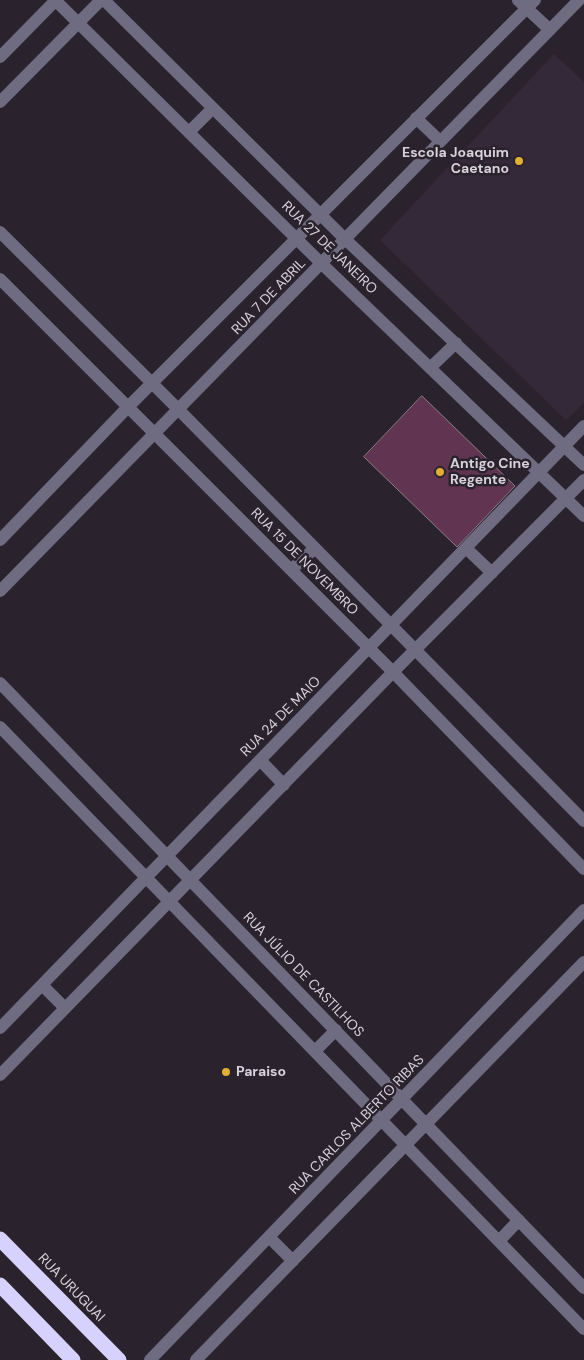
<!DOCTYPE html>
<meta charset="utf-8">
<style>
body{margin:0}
canvas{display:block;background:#2a232d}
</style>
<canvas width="584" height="1360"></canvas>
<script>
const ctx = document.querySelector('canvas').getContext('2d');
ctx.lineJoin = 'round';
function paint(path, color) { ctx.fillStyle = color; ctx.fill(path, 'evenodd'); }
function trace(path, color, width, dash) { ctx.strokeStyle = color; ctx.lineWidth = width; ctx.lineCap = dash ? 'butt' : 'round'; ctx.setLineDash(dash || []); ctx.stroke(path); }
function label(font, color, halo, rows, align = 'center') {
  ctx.font = font + ' "DM Sans",sans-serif'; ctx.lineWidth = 5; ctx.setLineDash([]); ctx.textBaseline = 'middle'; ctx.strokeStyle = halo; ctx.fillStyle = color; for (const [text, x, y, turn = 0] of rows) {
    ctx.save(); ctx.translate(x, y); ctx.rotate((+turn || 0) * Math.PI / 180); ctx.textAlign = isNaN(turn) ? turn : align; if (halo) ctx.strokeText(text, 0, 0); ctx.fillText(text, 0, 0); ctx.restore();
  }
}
paint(new Path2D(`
 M 554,54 L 584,82 L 584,403 L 566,420 L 380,240 Z`), '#342938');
const building = new Path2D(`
 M 422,396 L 515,486 L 457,547 L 364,457 Z`);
paint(building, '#613551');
trace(building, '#8d7e86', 1);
trace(new Path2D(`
 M 55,0 L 322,264 L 584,516
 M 104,0 L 345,239 L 584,465
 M 518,0 L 550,30
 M 0,57 L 56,0
 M 0,102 L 101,0
 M 416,118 L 440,141
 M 189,132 L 213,108
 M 0,232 L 179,410 L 584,821
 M 0,279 L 393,672 L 584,869
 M 431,367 L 456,343
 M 0,540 L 128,407 L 535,0
 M 467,549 L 492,573
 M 291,570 L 315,548
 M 0,591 L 579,0
 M 0,683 L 584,1288
 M 0,727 L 584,1329
 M 260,760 L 284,785
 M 42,985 L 65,1008
 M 0,1028 L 584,426
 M 316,1050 L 336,1030
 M 0,1075 L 393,672 L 584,480
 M 269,1237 L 293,1261
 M 499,1241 L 519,1220
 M 150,1360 L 584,910
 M 196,1360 L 584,962`), '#6f6c82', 12);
trace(new Path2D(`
 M 0,1239 L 119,1360
 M 0,1285 L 73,1360`), '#d6d1fd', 15);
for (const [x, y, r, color] of [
 [519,161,5,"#e0b034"],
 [440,472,5,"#e0b034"],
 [226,1072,5,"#e0b034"]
]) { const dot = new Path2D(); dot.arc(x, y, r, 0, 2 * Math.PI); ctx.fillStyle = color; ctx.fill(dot); trace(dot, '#2a232d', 2); }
label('bold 14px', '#d7d2d9', '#2a232d', [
 ["Escola Joaquim",509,153,"right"],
 ["Caetano",509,169,"right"],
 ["Antigo Cine",450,464],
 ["Regente",450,480],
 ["Paraiso",236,1072]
], 'left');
label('14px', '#d7d2d9', '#2a232d', [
 ["RUA 27 DE JANEIRO",329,248,44],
 ["RUA 7 DE ABRIL",269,297,-46],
 ["RUA 15 DE NOVEMBRO",304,562,45],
 ["RUA 24 DE MAIO",281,717,-45],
 ["RUA JÚLIO DE CASTILHOS",303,975,46],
 ["RUA CARLOS ALBERTO RIBAS",357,1125,-46],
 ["RUA URUGUAI",71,1288,46]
]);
</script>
